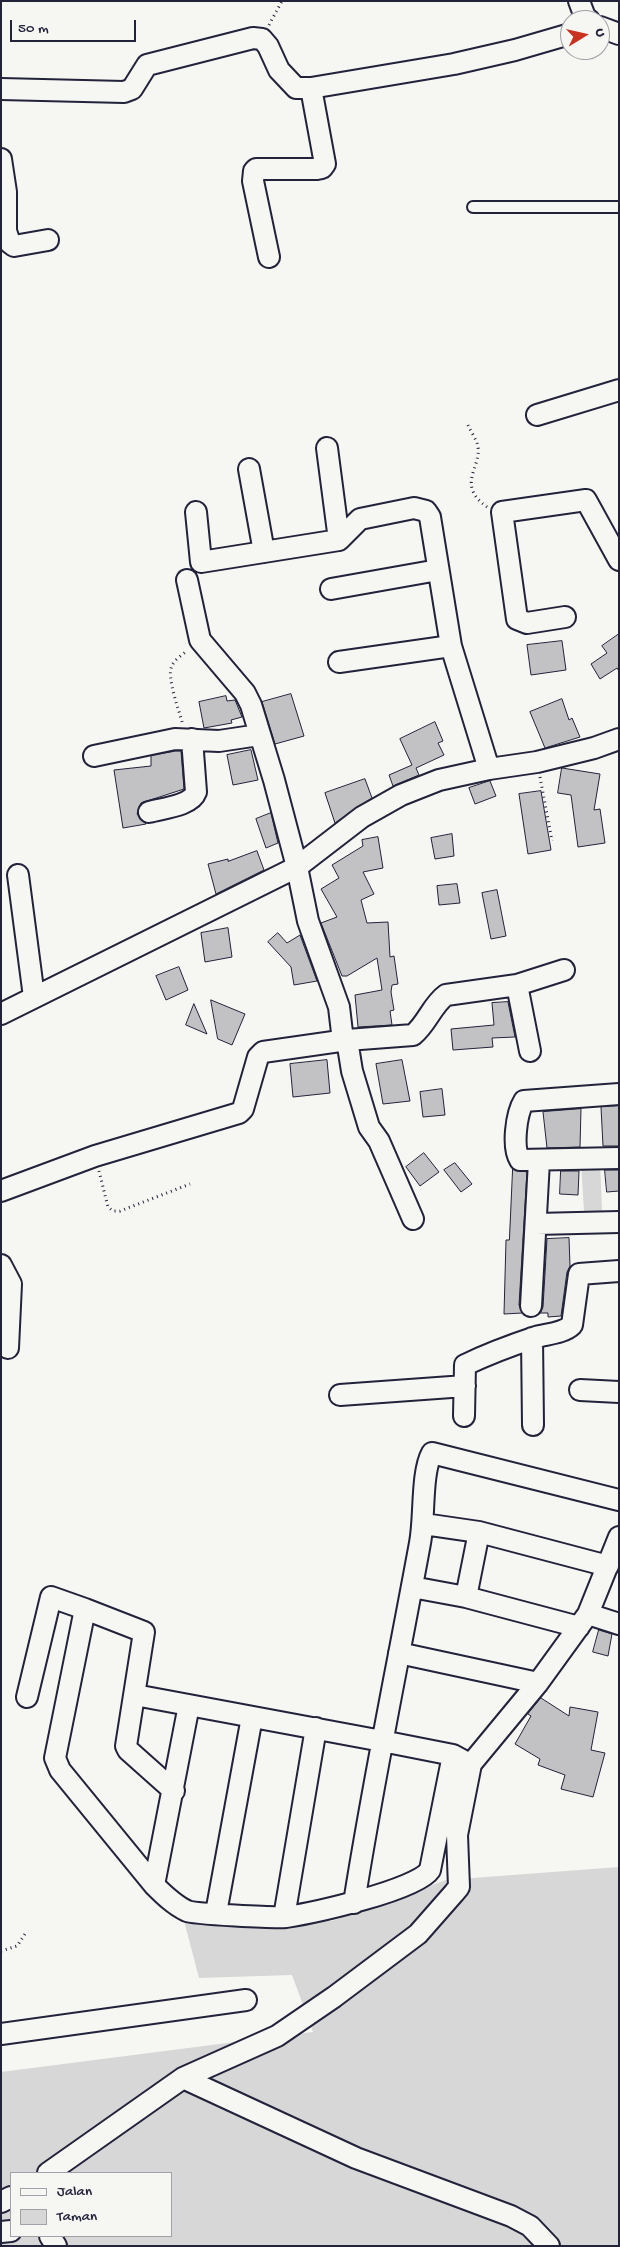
<!DOCTYPE html>
<style>
body{margin:0}
#map{position:relative;width:620px;height:2247px;overflow:hidden;background:#f6f6f2;font-family:"Gochi Hand",sans-serif}
canvas{display:block}
.frame{position:absolute;inset:0;border:2px solid #22223b;pointer-events:none}
.legend{position:absolute;left:10px;top:2172px;width:162px;height:65px;box-sizing:border-box;background:#f6f6f2;border:1px solid #a1a1a9;margin:0;padding:6px 9px;list-style:none;font-size:15px;color:#22223b}
.legend li{display:flex;align-items:center;gap:10px;height:25px}
.legend b{width:25px;border:1px solid #a1a1a9}
.north{position:absolute;left:560px;top:10px;width:50px;height:50px;box-sizing:border-box;background:#f6f6f2;border:1px solid #a1a1a9;border-radius:50%;rotate:81deg;font-size:14px;font-weight:700;line-height:20px;text-align:center;color:#22223b}
.north::after{content:'';display:block;margin:auto;width:18px;height:22px;background:#c8321e;clip-path:polygon(50% 0,100% 100%,50% 72%,0 100%)}
.scale{position:absolute;left:10px;top:20px;width:126px;height:22px;box-sizing:border-box;border:2px solid #22223b;border-top:0;padding-left:6px;font-size:15px;line-height:18px;white-space:nowrap;color:#22223b;-webkit-text-stroke:4px #f6f6f2;paint-order:stroke}
</style>
<div id="map">
<canvas width="620" height="2247"></canvas>
<div class="frame"></div>
<ul class="legend">
<li><b style="height:6px;background:#f6f6f2"></b>Jalan</li>
<li><b style="height:14px;background:#d7d7d7"></b>Taman</li>
</ul>
<div class="north">U</div>
<div class="scale">50 m</div>
</div>
<script>
const ctx = document.querySelector('canvas').getContext('2d');
ctx.lineJoin = 'round';
function paint(path, color) { ctx.fillStyle = color; ctx.fill(path, 'evenodd'); }
function trace(path, color, width, dash) { ctx.strokeStyle = color; ctx.lineWidth = width; ctx.lineCap = dash ? 'butt' : 'round'; ctx.setLineDash(dash || []); ctx.stroke(path); }
paint(new Path2D(`
 M 600,1160 L 602,1211 L 584,1212 L 581,1161 Z
 M 619,1867 L 619,2246 L 1,2246 L 1,2072 L 313,2032 L 292,1975 L 199,1978 L 181,1909 L 332,1921 L 446,1880 ZM 11,2173 L 171,2173 L 171,2236 L 11,2236 Z`), '#d7d7d7');
const building = new Path2D(`
 M 619,634 L 619,671 L 617,668 L 600,679 L 591,664 L 607,653 L 602,646 Z
 M 562,641 L 566,670 L 531,675 L 527,645 Z
 M 291,694 L 304,736 L 275,744 L 262,702 Z
 M 226,696 L 227,701 L 235,700 L 242,717 L 231,720 L 232,723 L 204,728 L 199,702 Z
 M 562,699 L 569,720 L 572,718 L 580,737 L 545,748 L 530,712 Z
 M 435,722 L 443,741 L 438,743 L 444,755 L 416,768 L 419,775 L 393,786 L 389,775 L 412,765 L 400,739 Z
 M 251,750 L 258,780 L 233,785 L 227,755 Z
 M 176,751 L 181,751 L 184,789 L 141,803 L 137,814 L 146,824 L 123,828 L 114,770 L 151,766 L 151,756 Z
 M 562,768 L 600,774 L 594,810 L 600,809 L 605,843 L 578,847 L 571,795 L 558,793 Z
 M 365,779 L 372,798 L 335,823 L 325,793 Z
 M 490,781 L 496,796 L 475,804 L 469,788 Z
 M 541,791 L 551,850 L 528,854 L 519,794 Z
 M 271,813 L 278,843 L 266,848 L 256,819 Z
 M 452,834 L 454,856 L 435,859 L 431,838 Z
 M 378,837 L 383,868 L 363,872 L 374,894 L 361,900 L 367,923 L 388,922 L 390,957 L 394,956 L 398,984 L 392,985 L 391,992 L 394,1010 L 390,1011 L 392,1025 L 358,1027 L 355,995 L 382,990 L 377,958 L 347,976 L 342,976 L 321,923 L 337,917 L 321,889 L 339,878 L 332,865 L 363,846 L 362,840 Z
 M 257,851 L 264,870 L 216,894 L 208,864 L 228,859 L 228,861 Z
 M 457,884 L 460,903 L 439,905 L 437,886 Z
 M 497,890 L 506,936 L 491,939 L 482,893 Z
 M 228,928 L 232,957 L 205,962 L 201,933 Z
 M 278,933 L 287,943 L 300,935 L 317,981 L 294,985 L 291,967 L 268,942 Z
 M 179,967 L 188,990 L 166,1000 L 156,976 Z
 M 211,1000 L 245,1014 L 232,1045 L 218,1039 Z
 M 508,1002 L 515,1037 L 492,1038 L 493,1047 L 453,1050 L 451,1029 L 494,1025 L 492,1003 Z
 M 194,1004 L 207,1034 L 186,1025 Z
 M 327,1060 L 330,1093 L 293,1097 L 290,1064 Z
 M 402,1060 L 410,1101 L 383,1104 L 376,1064 Z
 M 442,1089 L 445,1115 L 423,1117 L 420,1092 Z
 M 619,1106 L 619,1146 L 603,1146 L 601,1107 Z
 M 581,1109 L 580,1147 L 547,1148 L 543,1112 Z
 M 424,1153 L 439,1172 L 420,1186 L 406,1167 Z
 M 455,1163 L 472,1184 L 461,1192 L 444,1170 Z
 M 513,1169 L 527,1172 L 519,1305 L 522,1313 L 504,1314 L 506,1240 L 509,1240 Z
 M 605,1170 L 619,1170 L 619,1191 L 607,1192 Z
 M 561,1171 L 579,1171 L 578,1195 L 560,1194 Z
 M 569,1238 L 570,1266 L 567,1272 L 561,1316 L 548,1317 L 548,1313 L 540,1313 L 543,1307 L 547,1239 Z
 M 599,1630 L 612,1634 L 608,1656 L 593,1652 Z
 M 541,1698 L 569,1716 L 570,1707 L 598,1712 L 591,1750 L 605,1753 L 593,1797 L 561,1789 L 565,1775 L 538,1765 L 540,1759 L 515,1744 L 531,1716 L 528,1714 Z`);
paint(building, '#c2c2c4');
trace(building, '#22223b', 1);
const lane = new Path2D(`
 M 473,207 L 619,207`);
const street = new Path2D(`
 M 579,1 L 585,17 L 589,20
 M 600,27 L 619,34
 M 1,89 L 124,92 L 132,89 L 147,65 L 253,38 L 262,39 L 268,46 L 279,70 L 296,88 L 311,88 L 454,64 L 515,50 L 570,34
 M 1,159 L 6,192 L 6,231 L 10,243 L 14,246 L 48,240
 M 269,257 L 253,181 L 254,171 L 256,169 L 317,169 L 322,168 L 325,164 L 311,88
 M 537,415 L 619,390
 M 327,448 L 339,540
 M 249,469 L 264,552
 M 196,512 L 201,562 L 339,540 L 360,519 L 414,508 L 426,511 L 430,517 L 451,646 L 489,769
 M 187,580 L 200,640 L 245,693 L 251,705 L 274,780 L 297,867 L 308,921 L 339,1007 L 343,1041
 M 331,589 L 438,570
 M 565,617 L 527,623 L 517,619 L 502,512 L 586,500 L 619,560
 M 339,662 L 451,646
 M 94,756 L 175,739 L 219,741 L 259,735
 M 149,812 C 163,808 191,806 196,792 L 192,739
 M 18,875 L 34,997
 M 517,985 L 530,1051
 M 1,1014 L 297,867 L 362,817 L 401,795 L 439,780 L 489,769 L 537,762 L 594,748 L 619,739
 M 347,1040 L 352,1071 L 369,1127 L 379,1141 L 413,1219
 M 619,1094 L 524,1101 C 516,1114 512,1148 520,1160 L 619,1158
 M 1,1191 L 95,1156 L 239,1113 L 243,1109 L 258,1057 L 263,1052 L 347,1040 L 413,1035 C 427,1024 432,1005 446,995 L 517,985 L 564,970
 M 536,1224 L 619,1222
 M 1,1265 L 11,1284 L 8,1348
 M 531,1306 L 539,1161
 M 532,1338 L 533,1425
 M 580,1390 L 619,1392
 M 340,1395 L 465,1386
 M 464,1416 L 465,1365 C 488,1354 512,1345 536,1337 C 547,1334 564,1333 572,1325 L 579,1274 L 619,1271
 M 424,1524 L 479,1532 L 608,1566
 M 412,1587 L 466,1597 L 579,1627
 M 466,1597 L 479,1532
 M 588,1614 L 619,1624
 M 399,1653 L 538,1683
 M 135,1695 L 382,1741 L 453,1755 L 464,1761
 M 27,1697 L 51,1597 L 85,1609
 M 174,1791 L 128,1750 L 126,1746 L 144,1632 L 85,1609 L 55,1758 L 60,1770 L 154,1885 C 163,1894 174,1905 187,1911 C 194,1914 275,1918 286,1917 C 313,1913 417,1890 430,1870 L 453,1755
 M 154,1885 L 189,1705
 M 354,1903 C 373,1782 398,1663 420,1543 C 425,1517 421,1473 432,1453 L 619,1500
 M 216,1913 L 252,1717
 M 284,1917 L 316,1728
 M 1,2034 L 246,2000
 M 183,2078 L 356,2158 L 511,2216 L 530,2226 L 549,2246
 M 48,2173 L 183,2078 L 277,2036 L 334,1997 L 418,1934 L 454,1893 L 459,1887 L 457,1835 L 471,1764 L 538,1683 L 588,1614 L 619,1537
 M 1,2202 L 11,2197
 M 1,2232 L 11,2231
 M 50,2236 L 56,2246`);
trace(lane, '#22223b', 14);
trace(street, '#22223b', 24);
trace(new Path2D(`
 M 269,25 L 282,1
 M 468,425 C 471,432 477,440 478,447 C 481,468 456,485 487,507
 M 182,722 C 179,710 166,676 172,666 C 174,660 182,655 187,651
 M 540,777 L 552,841
 M 99,1171 L 108,1207 L 113,1211 L 120,1211 L 190,1184
 M 1,1951 L 17,1946 L 25,1934`), '#22223b', 3, [1, 4]);
trace(lane, '#f6f6f2', 10);
trace(street, '#f6f6f2', 20);
</script>
